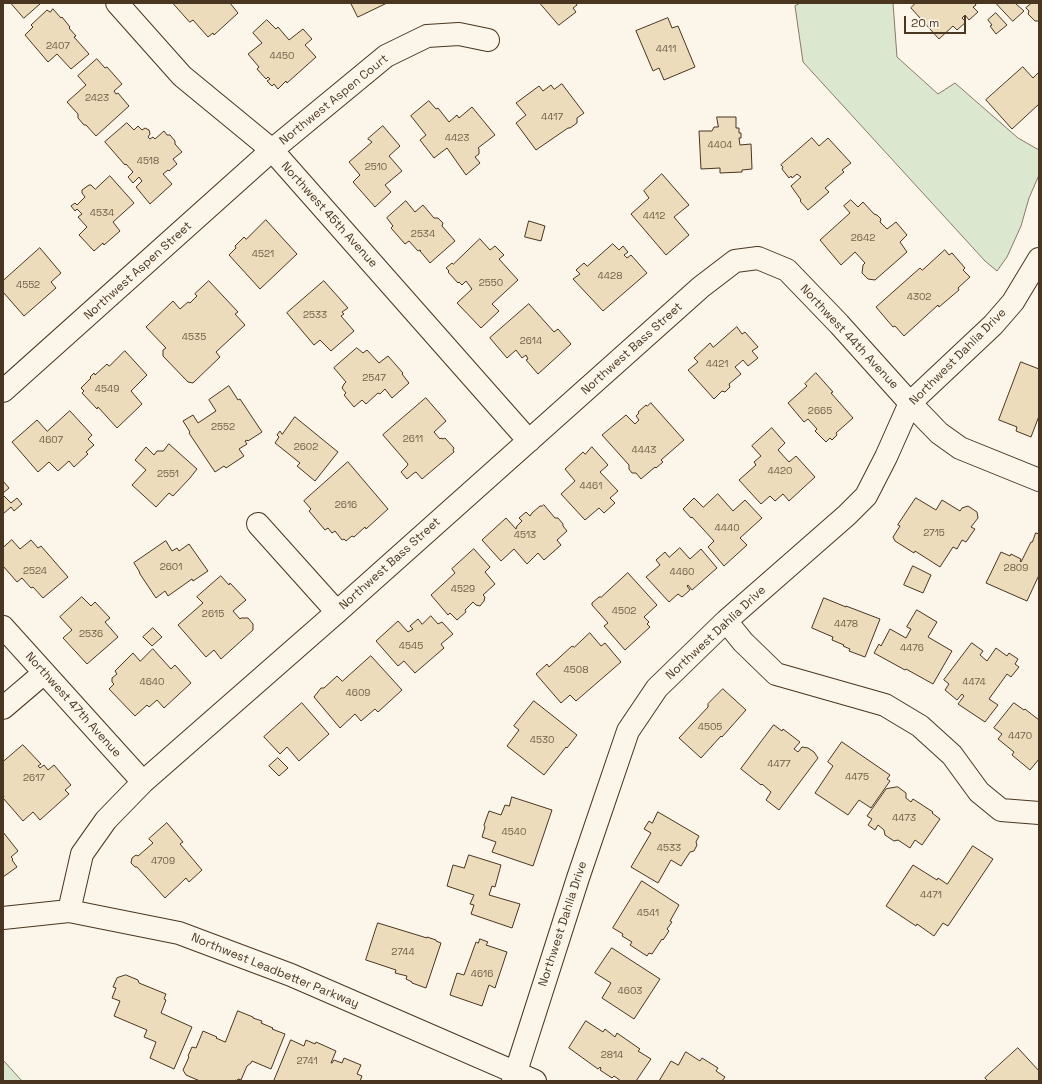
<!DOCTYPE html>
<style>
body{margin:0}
#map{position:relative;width:1042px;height:1084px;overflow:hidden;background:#fbf6e9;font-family:"Space Grotesk",sans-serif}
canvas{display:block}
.frame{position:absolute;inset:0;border:4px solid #4a3520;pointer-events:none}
.scale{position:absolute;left:904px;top:16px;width:62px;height:18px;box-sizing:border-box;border:2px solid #4a3520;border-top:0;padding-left:5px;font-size:12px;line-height:14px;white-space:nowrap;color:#4a3520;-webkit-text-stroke:3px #fbf6e9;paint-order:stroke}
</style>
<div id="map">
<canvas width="1042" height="1084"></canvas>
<div class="frame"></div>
<div class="scale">20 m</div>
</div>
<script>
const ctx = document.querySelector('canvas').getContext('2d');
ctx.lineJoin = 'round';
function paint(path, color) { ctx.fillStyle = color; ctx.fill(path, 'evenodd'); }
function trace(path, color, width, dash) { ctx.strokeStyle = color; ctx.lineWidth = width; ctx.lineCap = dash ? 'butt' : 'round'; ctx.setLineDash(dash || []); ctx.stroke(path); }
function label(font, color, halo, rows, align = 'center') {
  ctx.font = font + ' "Space Grotesk",sans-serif'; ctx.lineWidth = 3; ctx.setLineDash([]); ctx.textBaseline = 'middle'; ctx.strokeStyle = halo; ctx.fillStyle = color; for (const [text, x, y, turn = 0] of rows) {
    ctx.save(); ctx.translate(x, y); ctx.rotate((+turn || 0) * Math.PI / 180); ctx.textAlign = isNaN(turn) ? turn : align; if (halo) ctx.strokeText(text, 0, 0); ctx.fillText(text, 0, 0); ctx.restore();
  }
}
const green = new Path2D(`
 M 801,3 L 893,3 L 897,57 L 938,94 L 955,83 L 1018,138 L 1039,150 L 1039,175 L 1029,198 L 1021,226 L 1007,257 L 997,271 L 985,261 L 803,62 L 795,6 Z
 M 3,1060 L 22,1081 L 3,1081 Z`);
paint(green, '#dce7d0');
trace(green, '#887966', 1);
const building = new Path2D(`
 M 11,3 L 41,3 L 24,18 Z
 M 173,3 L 230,3 L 238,13 L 214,35 L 213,33 L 208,37 L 193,20 L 190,22 Z
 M 351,3 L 387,3 L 358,17 Z
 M 540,3 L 576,3 L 577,5 L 573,8 L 576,12 L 559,25 Z
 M 916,3 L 975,3 L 976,5 L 973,7 L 978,12 L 969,20 L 965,15 L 962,18 L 966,22 L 957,30 L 953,26 L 939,39 L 911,8 Z
 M 996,3 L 1015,3 L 1024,11 L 1013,21 Z
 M 1032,3 L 1039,3 L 1039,21 L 1035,21 L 1028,14 L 1029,11 L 1026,8 Z
 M 53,9 L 61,18 L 62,17 L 70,27 L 69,28 L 76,36 L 74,37 L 89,54 L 71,69 L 57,54 L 48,62 L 25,35 L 33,27 L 31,25 L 47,10 L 50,12 Z
 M 996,13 L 1007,25 L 996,34 L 990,26 L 992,25 L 988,20 Z
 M 668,18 L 672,28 L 678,26 L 695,67 L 664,80 L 659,68 L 653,71 L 636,31 Z
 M 267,20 L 276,29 L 278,27 L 289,40 L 303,29 L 312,39 L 305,45 L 316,57 L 287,83 L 286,81 L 278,89 L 274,84 L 272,86 L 267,81 L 270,79 L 268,77 L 266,79 L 257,69 L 259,67 L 248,54 L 262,43 L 253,33 Z
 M 97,59 L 105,68 L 107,67 L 122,84 L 114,91 L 116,94 L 118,93 L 129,106 L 96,136 L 86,125 L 84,125 L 78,118 L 78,114 L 67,102 L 86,85 L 78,76 Z
 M 1023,67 L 1033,78 L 1039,72 L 1039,104 L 1012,129 L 986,100 Z
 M 562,84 L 584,113 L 577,118 L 577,123 L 570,128 L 568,128 L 536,150 L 516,123 L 526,115 L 516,103 L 539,86 L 543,91 L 551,85 L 554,89 Z
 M 429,101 L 436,109 L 438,108 L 449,122 L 457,115 L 459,118 L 472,107 L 495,135 L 478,148 L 479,149 L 479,154 L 475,157 L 480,163 L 466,175 L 447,148 L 434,158 L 420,140 L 426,135 L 411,116 Z
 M 717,117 L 736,117 L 736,128 L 739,128 L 739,133 L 741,133 L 741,138 L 739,138 L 740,145 L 751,144 L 752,169 L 742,170 L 742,172 L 720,173 L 720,168 L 701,169 L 699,131 L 712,131 L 714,127 L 718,127 Z
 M 127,123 L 134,130 L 138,126 L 142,130 L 145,128 L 149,130 L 150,134 L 148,137 L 150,139 L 153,137 L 155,139 L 164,131 L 167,135 L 170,135 L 175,141 L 175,144 L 182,152 L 173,159 L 177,164 L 169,171 L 168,170 L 163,174 L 172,184 L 150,204 L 136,187 L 142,181 L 139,177 L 133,183 L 128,177 L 133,172 L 126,164 L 125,165 L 105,142 Z
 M 383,126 L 400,146 L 389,156 L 402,171 L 385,185 L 391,192 L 375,207 L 353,182 L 360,175 L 349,162 L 372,142 L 368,139 Z
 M 812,138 L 819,146 L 828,138 L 851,163 L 842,170 L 844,172 L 825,188 L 829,192 L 808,210 L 800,201 L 801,200 L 791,186 L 801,177 L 797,174 L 792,178 L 791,176 L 789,178 L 782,169 L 783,167 L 781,165 Z
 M 662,174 L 689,205 L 674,217 L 689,235 L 666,255 L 631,214 L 649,198 L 644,191 Z
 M 110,176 L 134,203 L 113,222 L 120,231 L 104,245 L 103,243 L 94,251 L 79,235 L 87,227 L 78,217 L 82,214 L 77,209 L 75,211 L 71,206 L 75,203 L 77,205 L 85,197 L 82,193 L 82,190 L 89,185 L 91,185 L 95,189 Z
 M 851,200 L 858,207 L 863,202 L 874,214 L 877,215 L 881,219 L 880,222 L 887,229 L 896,222 L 907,235 L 900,242 L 907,252 L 875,280 L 868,279 L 862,273 L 863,265 L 865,263 L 855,252 L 841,265 L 820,240 L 850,213 L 844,206 Z
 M 406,201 L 415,212 L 423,205 L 434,218 L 438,218 L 443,223 L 442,226 L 455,241 L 430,263 L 420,251 L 421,251 L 420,250 L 418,251 L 409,241 L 405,244 L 391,228 L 393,226 L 387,218 Z
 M 266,220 L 297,254 L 260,289 L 229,255 L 236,248 L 235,246 L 244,237 L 246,239 Z
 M 529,221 L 545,226 L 541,241 L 525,237 Z
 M 480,239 L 490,250 L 495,246 L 504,255 L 499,259 L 518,280 L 492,304 L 499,311 L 481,328 L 457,303 L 472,289 L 466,281 L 462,285 L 459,282 L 458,283 L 448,272 L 449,271 L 446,268 L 452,263 L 453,264 Z
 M 613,244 L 619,250 L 623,246 L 628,252 L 624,255 L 627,258 L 631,255 L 647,273 L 603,311 L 573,279 L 580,274 L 576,270 L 584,263 L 587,266 Z
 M 40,248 L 61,273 L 51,282 L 56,288 L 24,316 L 3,292 L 3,281 Z
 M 945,250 L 949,255 L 952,253 L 965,268 L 963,270 L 970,277 L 958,288 L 959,290 L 939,307 L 938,305 L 904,336 L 895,326 L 893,327 L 876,307 L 920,268 L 922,270 Z
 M 209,281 L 238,312 L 235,314 L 245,325 L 216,352 L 220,357 L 193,383 L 188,382 L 163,356 L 163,350 L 166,348 L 146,327 L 173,301 L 180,309 L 188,302 L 190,303 L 197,296 L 195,294 Z
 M 324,281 L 348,308 L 342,312 L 344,314 L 341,316 L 354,331 L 331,351 L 320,340 L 314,345 L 287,313 Z
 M 529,304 L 554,332 L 558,329 L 571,344 L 538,374 L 526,360 L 528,359 L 526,355 L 522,358 L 516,350 L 507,358 L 490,338 Z
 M 737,327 L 742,334 L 745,332 L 758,347 L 752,351 L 758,358 L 748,366 L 743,360 L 735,367 L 741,374 L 729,384 L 730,387 L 725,392 L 722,391 L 714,399 L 688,370 L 698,362 L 694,358 L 710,343 L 713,347 Z
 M 357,348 L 363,353 L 367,350 L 379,363 L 388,356 L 403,373 L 402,374 L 409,383 L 392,398 L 385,389 L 380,394 L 378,393 L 366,404 L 362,400 L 354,407 L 344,395 L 346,393 L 342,388 L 344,384 L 346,382 L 334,368 Z
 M 125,351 L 147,375 L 131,391 L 142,404 L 117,428 L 98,407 L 97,409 L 82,393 L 84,391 L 81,388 L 91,378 L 90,377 L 94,373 L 95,375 L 107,364 L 109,366 Z
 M 1021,362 L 1039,369 L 1039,416 L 1031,437 L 1016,431 L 1017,427 L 999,420 Z
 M 816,373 L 833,392 L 831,393 L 853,418 L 836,433 L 837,435 L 832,440 L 830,438 L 826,442 L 815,431 L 817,429 L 808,419 L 804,422 L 788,403 L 807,386 L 805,384 Z
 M 229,386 L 238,400 L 240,399 L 262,432 L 248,441 L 247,440 L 245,441 L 247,444 L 239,449 L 244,456 L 226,468 L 224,466 L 215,472 L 189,433 L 190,432 L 183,421 L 193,415 L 198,423 L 216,411 L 209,400 Z
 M 426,398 L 446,421 L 434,432 L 440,439 L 441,438 L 443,439 L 445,438 L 454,448 L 453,450 L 454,452 L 422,479 L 416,472 L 414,473 L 407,479 L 401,472 L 407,466 L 408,464 L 383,435 Z
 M 651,403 L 684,440 L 661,460 L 663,462 L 656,468 L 655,467 L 641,479 L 636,473 L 632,473 L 629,469 L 629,465 L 602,435 L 626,415 L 635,424 L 639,420 L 636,416 L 639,413 L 638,412 L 646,405 L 647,406 Z
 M 70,411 L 92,435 L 88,439 L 94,445 L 86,452 L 88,454 L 74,467 L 69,461 L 58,471 L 49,462 L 38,472 L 12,442 L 37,420 L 47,431 Z
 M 295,417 L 338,452 L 315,481 L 297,466 L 300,463 L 275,443 L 279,437 L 277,435 L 280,431 L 282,434 Z
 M 772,428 L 785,443 L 778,450 L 789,462 L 796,456 L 815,477 L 789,501 L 783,494 L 775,501 L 770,496 L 761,504 L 739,480 L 756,465 L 754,462 L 761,456 L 752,446 Z
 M 169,444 L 197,469 L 190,478 L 173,496 L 169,493 L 156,507 L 132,485 L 146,470 L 135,460 L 146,447 L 154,455 L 157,451 L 163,451 Z
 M 592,447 L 608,465 L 600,472 L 618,491 L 610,498 L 615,503 L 604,513 L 599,508 L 585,520 L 561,494 L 575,481 L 565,469 L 583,452 L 585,454 Z
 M 348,462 L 388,509 L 366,529 L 365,527 L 354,537 L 352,536 L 346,541 L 344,539 L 342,540 L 335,531 L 332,533 L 328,528 L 325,530 L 309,511 L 311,509 L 304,501 Z
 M 3,481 L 9,488 L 3,493 Z
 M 718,494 L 733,511 L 745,500 L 762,518 L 740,538 L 747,545 L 724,566 L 708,547 L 714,541 L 692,517 L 691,518 L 683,509 L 694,498 L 703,507 Z
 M 3,495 L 11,503 L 17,498 L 22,504 L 14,511 L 11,507 L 3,514 Z
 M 916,498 L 936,510 L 942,500 L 960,511 L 962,508 L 968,506 L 977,512 L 978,518 L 971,527 L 975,529 L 966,542 L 962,540 L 957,549 L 953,547 L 940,567 L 915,551 L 914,553 L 895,541 L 893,537 L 900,526 L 898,525 Z
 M 544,505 L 555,518 L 558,518 L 563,524 L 563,526 L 567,531 L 557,540 L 561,545 L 544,560 L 538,553 L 527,564 L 514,549 L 501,561 L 482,540 L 506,518 L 516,529 L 517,526 L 522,521 L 519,518 L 526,512 L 530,516 L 532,513 L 540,506 L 542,506 Z
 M 1036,533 L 1039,534 L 1039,575 L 1027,601 L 986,583 L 1001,552 L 1010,556 L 1011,554 L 1021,559 L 1020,561 L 1021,562 L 1031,542 L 1032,542 Z
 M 12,540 L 20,549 L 31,540 L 38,548 L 41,546 L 68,577 L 43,598 L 33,587 L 31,588 L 22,578 L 17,582 L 3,566 L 3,548 Z
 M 166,541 L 172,551 L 177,548 L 179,551 L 189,544 L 208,571 L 193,581 L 192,579 L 168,596 L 165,591 L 156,598 L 140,574 L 139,571 L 134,563 Z
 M 680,548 L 690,559 L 701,549 L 717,568 L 692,590 L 688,585 L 687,586 L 690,590 L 682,597 L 678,594 L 669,602 L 646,577 L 660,565 L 656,560 L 665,552 L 669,557 Z
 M 474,549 L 490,567 L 485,572 L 495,584 L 483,595 L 485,597 L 484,601 L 480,606 L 476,605 L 473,602 L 465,610 L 466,612 L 457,620 L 450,613 L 448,615 L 431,595 L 455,573 L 452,569 Z
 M 913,566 L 931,575 L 923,593 L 904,585 Z
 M 628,573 L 657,605 L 644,617 L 649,622 L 647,624 L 650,627 L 625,650 L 604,626 L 608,623 L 592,605 L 592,603 L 599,597 L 601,597 Z
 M 221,576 L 229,585 L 230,583 L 246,600 L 233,611 L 240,619 L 241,618 L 248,618 L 253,624 L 253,630 L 221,659 L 214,650 L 206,657 L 178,625 L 203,603 L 197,597 Z
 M 82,597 L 91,606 L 95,602 L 110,618 L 105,622 L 118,637 L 87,664 L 63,638 L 72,630 L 60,617 Z
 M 824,598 L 846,607 L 846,606 L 880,619 L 865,657 L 849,651 L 850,649 L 843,646 L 844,645 L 832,640 L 833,637 L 812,628 Z
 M 917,610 L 937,622 L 928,637 L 952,651 L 933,684 L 906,669 L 905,670 L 874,653 L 879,644 L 881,646 L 890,629 L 906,638 L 911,629 L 907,627 Z
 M 431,616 L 438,624 L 442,622 L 453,634 L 441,644 L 444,648 L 415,673 L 404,661 L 398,666 L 376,641 L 398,621 L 408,632 L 413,629 L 410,626 L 418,619 L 422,624 Z
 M 153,628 L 162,637 L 152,646 L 143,637 Z
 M 590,633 L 601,646 L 605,643 L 621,662 L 576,701 L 570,695 L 561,703 L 536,674 L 547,664 L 549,667 L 572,646 L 574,647 Z
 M 972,643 L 983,651 L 980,655 L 987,661 L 996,648 L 1007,656 L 1009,653 L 1018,659 L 1015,664 L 1019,667 L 1011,677 L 1007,674 L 989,699 L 998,705 L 985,722 L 958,704 L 964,696 L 962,694 L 957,700 L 945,690 L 949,684 L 944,680 Z
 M 153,649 L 171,669 L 175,665 L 191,683 L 164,708 L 157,700 L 149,707 L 147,705 L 135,716 L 109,689 L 114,684 L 112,682 L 112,678 L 117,674 L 115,671 L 133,653 L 140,661 Z
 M 371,656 L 402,690 L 378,712 L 375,709 L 361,721 L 355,714 L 340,728 L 314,697 L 321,688 L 324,688 L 337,676 L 342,681 Z
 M 723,689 L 746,710 L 722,737 L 721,736 L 701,758 L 679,738 L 708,707 L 708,704 Z
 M 534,701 L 577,735 L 567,748 L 566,747 L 544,775 L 507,746 L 519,730 L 514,726 Z
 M 302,703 L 329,734 L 299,761 L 287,747 L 280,754 L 264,737 Z
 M 1014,703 L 1024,710 L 1025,709 L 1039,720 L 1039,759 L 1030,770 L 1012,755 L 1014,752 L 998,739 L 1002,734 L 994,728 Z
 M 774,725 L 782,731 L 783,729 L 800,742 L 794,749 L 798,752 L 802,747 L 808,748 L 814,752 L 818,758 L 779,810 L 766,800 L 771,792 L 762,784 L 761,785 L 741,769 Z
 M 842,742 L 890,775 L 887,779 L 890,781 L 871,808 L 859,800 L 848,815 L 815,793 L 833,766 L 828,762 Z
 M 23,745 L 41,764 L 38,766 L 40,768 L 44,765 L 48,770 L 54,765 L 71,785 L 65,790 L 69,794 L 40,820 L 33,812 L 23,821 L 3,798 L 4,796 L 3,795 L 3,762 Z
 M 278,758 L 288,768 L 279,776 L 269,766 Z
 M 898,787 L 906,793 L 906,798 L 911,802 L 913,799 L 933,812 L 932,813 L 940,819 L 922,845 L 915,840 L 910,848 L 898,840 L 894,841 L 885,835 L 884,830 L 878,825 L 875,830 L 868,825 L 872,819 L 867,816 L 886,789 Z
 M 512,797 L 552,810 L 533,866 L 492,852 L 496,842 L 482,837 L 485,827 L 484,825 L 489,811 L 501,815 L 505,805 L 509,806 Z
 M 658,812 L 699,836 L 696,842 L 697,845 L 694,851 L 690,852 L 681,866 L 671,860 L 658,883 L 631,867 L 651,833 L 644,829 L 649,821 L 652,823 Z
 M 167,823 L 183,842 L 180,844 L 202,870 L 189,882 L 186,878 L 165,898 L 137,867 L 135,867 L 131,863 L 132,858 L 136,855 L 138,856 L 153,843 L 149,839 Z
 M 3,832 L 18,851 L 11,857 L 13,859 L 12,860 L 17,867 L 3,877 Z
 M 973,846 L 993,859 L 948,926 L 943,923 L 934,936 L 917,924 L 916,926 L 886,906 L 913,865 L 937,880 L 938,878 L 947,884 Z
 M 469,855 L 501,865 L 495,887 L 492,886 L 489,895 L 520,904 L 512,928 L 471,914 L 474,905 L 470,904 L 474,895 L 447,886 L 453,865 L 464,868 Z
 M 642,881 L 679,905 L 670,921 L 672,922 L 667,929 L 669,931 L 663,940 L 662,939 L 652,954 L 649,953 L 647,956 L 630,945 L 632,942 L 622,936 L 623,934 L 613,928 Z
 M 378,923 L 427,938 L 427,937 L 436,940 L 436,941 L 441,943 L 426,988 L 412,983 L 412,982 L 406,979 L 407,976 L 395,973 L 396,970 L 366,960 Z
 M 480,939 L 488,942 L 486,945 L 507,952 L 495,988 L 489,985 L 482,1006 L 450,995 L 457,973 L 464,975 L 476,942 L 478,943 Z
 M 612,948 L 660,979 L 634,1019 L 602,998 L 611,983 L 595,973 Z
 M 126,975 L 138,980 L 139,983 L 166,994 L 164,999 L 166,1000 L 161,1013 L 192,1027 L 174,1069 L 150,1058 L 156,1042 L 144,1037 L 147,1030 L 114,1016 L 120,1001 L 112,998 L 116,988 L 113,987 L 117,978 Z
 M 238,1011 L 253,1017 L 253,1018 L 262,1021 L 261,1023 L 273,1028 L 272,1029 L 285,1034 L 271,1069 L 252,1061 L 251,1063 L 247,1066 L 241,1080 L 238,1079 L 237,1081 L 235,1080 L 234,1081 L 200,1081 L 186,1075 L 183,1070 L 189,1057 L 188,1056 L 192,1047 L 196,1048 L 203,1031 L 217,1037 L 216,1038 L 225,1042 Z
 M 586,1021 L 603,1032 L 605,1029 L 615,1037 L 617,1033 L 640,1049 L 638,1051 L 651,1059 L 636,1081 L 621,1081 L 614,1076 L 612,1078 L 600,1070 L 601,1068 L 600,1067 L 598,1069 L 569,1048 Z
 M 291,1040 L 304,1046 L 306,1040 L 315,1044 L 316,1042 L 336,1051 L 331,1063 L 332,1063 L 334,1060 L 342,1063 L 344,1058 L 361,1065 L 357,1074 L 362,1076 L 360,1081 L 274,1081 Z
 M 1018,1048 L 1039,1071 L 1039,1081 L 988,1081 L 985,1078 Z
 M 686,1052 L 700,1061 L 702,1058 L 718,1068 L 716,1071 L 725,1077 L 722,1081 L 659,1081 L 671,1061 L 678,1065 Z`);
paint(building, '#ecdcbc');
trace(building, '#4a3520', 1);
const minor = new Path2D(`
 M 117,3 L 182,76 L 272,150 L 529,441
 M 3,391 L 272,150 L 386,56 L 427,36 L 459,34 L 488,40
 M 258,524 L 337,612
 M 726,621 L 743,642 L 776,674 L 885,705 L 920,726 L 952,755 L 979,792 L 1001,810 L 1039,813
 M 3,627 L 143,782
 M 3,708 L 44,673
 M 69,911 L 82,854 L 106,820 L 143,782 L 337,612 L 701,287 L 735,261 L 758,258 L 787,270 L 839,324 L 910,403 L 939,433 L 960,448 L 1039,480
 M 3,918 L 69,911 L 179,933 L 291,975 L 535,1081
 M 513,1081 L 578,878 L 628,731 L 657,688 L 726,621 L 847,515 L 866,496 L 886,457 L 910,403 L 993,325 L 1013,302 L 1039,259`);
trace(minor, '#4a3520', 24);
trace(minor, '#fbf6e9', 22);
label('10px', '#725f47', null, [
 ["2407",58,46],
 ["4411",666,49],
 ["4450",282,56],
 ["2423",97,98],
 ["4417",552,117],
 ["4423",457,138],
 ["4404",720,145],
 ["4518",148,161],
 ["2510",376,167],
 ["4534",102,213],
 ["4412",654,216],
 ["2534",423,234],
 ["2642",863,238],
 ["4521",263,254],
 ["4428",610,276],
 ["2550",491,283],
 ["4552",28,285],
 ["4302",919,297],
 ["2533",315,315],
 ["4535",194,337],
 ["2614",531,341],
 ["4421",717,364],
 ["2547",374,378],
 ["4549",107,389],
 ["2665",820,411],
 ["2552",223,427],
 ["2611",413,439],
 ["4607",51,440],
 ["2602",306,447],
 ["4443",644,450],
 ["4420",780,471],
 ["2551",168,474],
 ["4461",591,486],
 ["2616",346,505],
 ["4440",727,528],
 ["2715",934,533],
 ["4513",525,535],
 ["2601",171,567],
 ["2809",1016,568],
 ["2524",35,571],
 ["4460",682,572],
 ["4529",463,589],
 ["4502",624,611],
 ["2615",213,614],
 ["4478",846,624],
 ["2536",91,634],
 ["4545",411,646],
 ["4476",912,648],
 ["4508",576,670],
 ["4640",152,682],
 ["4474",974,682],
 ["4609",358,693],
 ["4505",710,727],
 ["4470",1020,736],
 ["4530",542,740],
 ["4477",779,764],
 ["4475",857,777],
 ["2617",34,778],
 ["4473",904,818],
 ["4540",514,832],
 ["4533",669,848],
 ["4709",163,861],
 ["4471",931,895],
 ["4541",648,913],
 ["2744",403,952],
 ["4616",482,974],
 ["4603",630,991],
 ["2814",612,1055],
 ["2741",307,1061]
]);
label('12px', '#4a3520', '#fbf6e9', [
 ["Northwest Aspen Court",334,100,-39],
 ["Northwest 45th Avenue",329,215,48],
 ["Northwest Aspen Street",138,271,-42],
 ["Northwest 44th Avenue",849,337,47],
 ["Northwest Bass Street",632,349,-42],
 ["Northwest Dahlia Drive",958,357,-45],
 ["Northwest Bass Street",390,564,-42],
 ["Northwest Dahlia Drive",716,633,-43],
 ["Northwest 47th Avenue",73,705,48],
 ["Northwest Dahlia Drive",563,924,-72],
 ["Northwest Leadbetter Parkway",275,971,22]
]);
</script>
